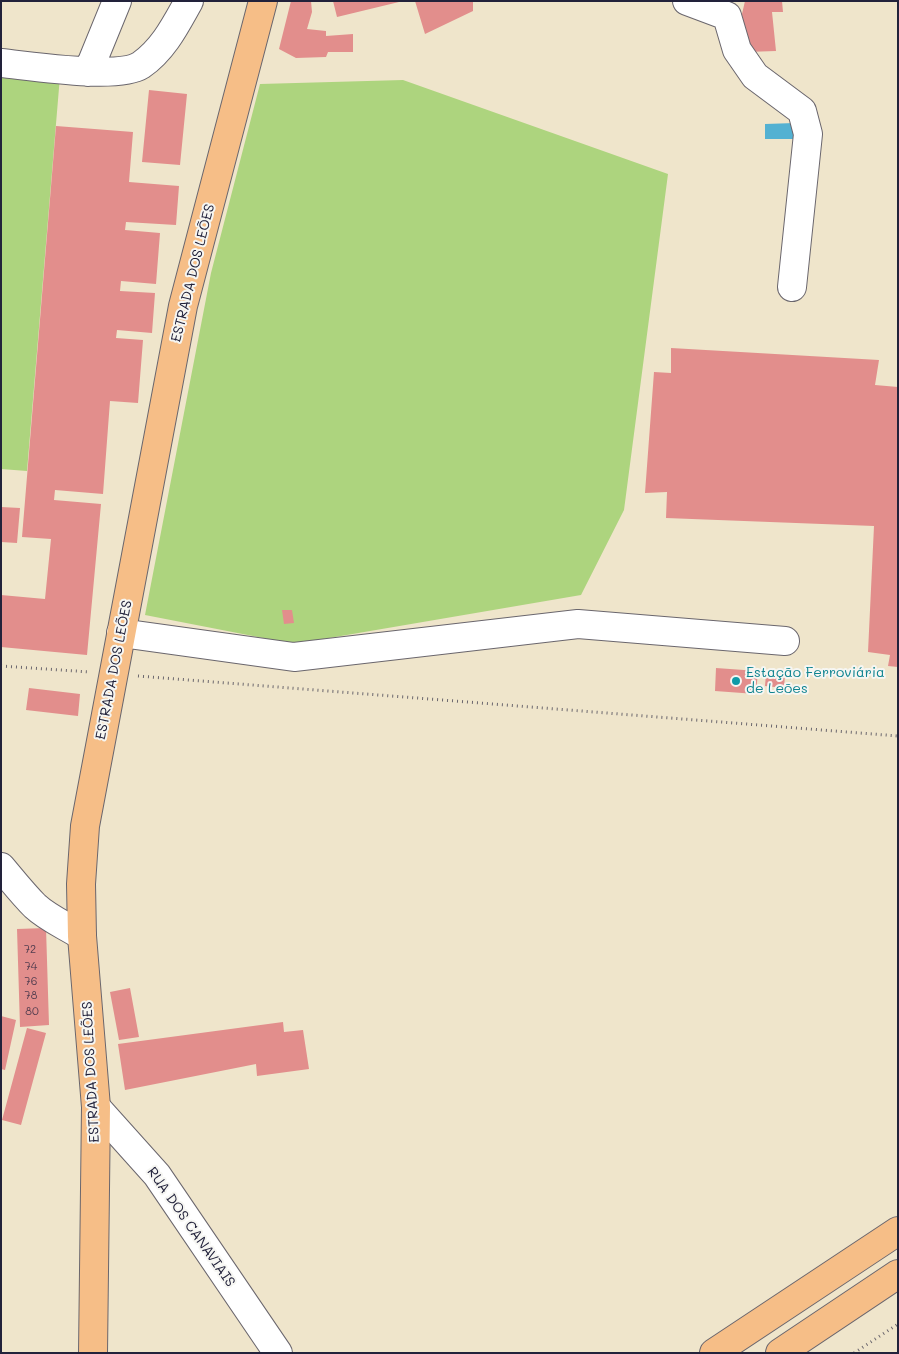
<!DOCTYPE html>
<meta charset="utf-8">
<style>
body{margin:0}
#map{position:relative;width:899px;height:1354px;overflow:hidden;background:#efe5cb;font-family:Mali,sans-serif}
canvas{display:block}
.frame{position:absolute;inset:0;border:2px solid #22223b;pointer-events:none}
</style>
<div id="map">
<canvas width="899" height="1354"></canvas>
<div class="frame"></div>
</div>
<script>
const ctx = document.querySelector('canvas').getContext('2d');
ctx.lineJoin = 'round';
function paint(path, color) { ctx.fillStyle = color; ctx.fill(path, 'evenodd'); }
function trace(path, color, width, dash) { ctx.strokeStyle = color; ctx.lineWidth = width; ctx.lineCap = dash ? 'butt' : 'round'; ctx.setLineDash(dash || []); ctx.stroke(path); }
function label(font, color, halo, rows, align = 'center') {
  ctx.font = font + ' Mali,sans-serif'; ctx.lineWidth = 4; ctx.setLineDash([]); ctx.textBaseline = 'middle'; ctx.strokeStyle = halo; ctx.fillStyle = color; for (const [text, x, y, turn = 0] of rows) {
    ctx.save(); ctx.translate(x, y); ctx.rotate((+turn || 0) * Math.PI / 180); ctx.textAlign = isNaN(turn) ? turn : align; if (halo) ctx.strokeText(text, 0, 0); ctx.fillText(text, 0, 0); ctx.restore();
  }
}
paint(new Path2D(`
 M 1,73 L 60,76 L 27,471 L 1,469 Z
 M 403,80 L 668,174 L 624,510 L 581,595 L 294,644 L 145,615 L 211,273 L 260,84 Z`), '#add47e');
paint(new Path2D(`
 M 795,123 L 794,139 L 765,139 L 765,124 Z`), '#53b1d2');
paint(new Path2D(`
 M 291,1 L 311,1 L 312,12 L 307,29 L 326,31 L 326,36 L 353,34 L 353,52 L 328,52 L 326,57 L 296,58 L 279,49 Z
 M 333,1 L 399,1 L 399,2 L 337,17 Z
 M 415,1 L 473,1 L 473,11 L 425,34 Z
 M 745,1 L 782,1 L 783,12 L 772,12 L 776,51 L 746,52 L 742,14 Z
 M 149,90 L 187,94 L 180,165 L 142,162 Z
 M 56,126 L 133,132 L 129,182 L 179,186 L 176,225 L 126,222 L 125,230 L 160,233 L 156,284 L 121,281 L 120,291 L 155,293 L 152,333 L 117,330 L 116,338 L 143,340 L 138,403 L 110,401 L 103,494 L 55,490 L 54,500 L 101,504 L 87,655 L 1,647 L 1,595 L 45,599 L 51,539 L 22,537 Z
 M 671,348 L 879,360 L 875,385 L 898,387 L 898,667 L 888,666 L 890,655 L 868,652 L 874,526 L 666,518 L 667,492 L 645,493 L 654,372 L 671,373 Z
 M 1,507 L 20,508 L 17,543 L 1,542 Z
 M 282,610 L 292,610 L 294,623 L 284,624 Z
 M 716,668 L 758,671 L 756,694 L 715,691 Z
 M 766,674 L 785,675 L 784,688 L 765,686 Z
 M 29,688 L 80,694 L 78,716 L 26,710 Z
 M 46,928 L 49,1025 L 20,1027 L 17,929 Z
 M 130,988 L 139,1037 L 119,1040 L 110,992 Z
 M 1,1016 L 16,1020 L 5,1070 L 1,1069 Z
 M 283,1022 L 284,1032 L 303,1030 L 309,1069 L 257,1076 L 256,1064 L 125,1090 L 118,1044 Z
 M 27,1028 L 46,1033 L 21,1125 L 2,1120 Z`), '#e28e8c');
const minor = new Path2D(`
 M 687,1 L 727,16 L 737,50 L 755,76 L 802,111 L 808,134 L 792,287
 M 1,63 C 31,66 118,80 141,65 C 164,49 176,24 189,1
 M 88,72 L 117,1
 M 121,633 L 294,657 L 578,624 L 785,641
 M 1,867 C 12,880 23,894 35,906 C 49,919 67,926 82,936
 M 96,1107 L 157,1175 L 278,1353`);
const major = new Path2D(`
 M 93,1353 L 96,1107 L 82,936 L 81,884 L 85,826 L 183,306 L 263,1
 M 714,1353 L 898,1231
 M 780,1353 L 898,1274`);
trace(minor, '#6a666d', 30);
trace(major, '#6a666d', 30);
trace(new Path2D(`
 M 1,666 L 90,672
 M 138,676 L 898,736
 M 854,1353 L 898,1324`), '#6a666d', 3, [1, 4]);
trace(minor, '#fff', 28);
trace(major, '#f6be87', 28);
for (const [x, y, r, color] of [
 [736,681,5,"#0f9aa8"]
]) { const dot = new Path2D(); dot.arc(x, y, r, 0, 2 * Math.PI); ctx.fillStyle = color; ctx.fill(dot); trace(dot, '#f6f6f2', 2); }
label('11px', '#523d4f', null, [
 ["72",30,950],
 ["74",31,967],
 ["76",31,982],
 ["78",31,996],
 ["80",32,1012]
]);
label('14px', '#22223b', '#f6f6f2', [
 ["ESTRADA DOS LEÕES",193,273,-76],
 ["ESTRADA DOS LEÕES",114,670,-79],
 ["ESTRADA DOS LEÕES",91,1072,-93],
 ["RUA DOS CANAVIAIS",191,1227,55]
]);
label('14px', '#0d838f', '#f6f6f2', [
 ["Estação Ferroviária",746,673],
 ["de Leões",746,689]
], 'left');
</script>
